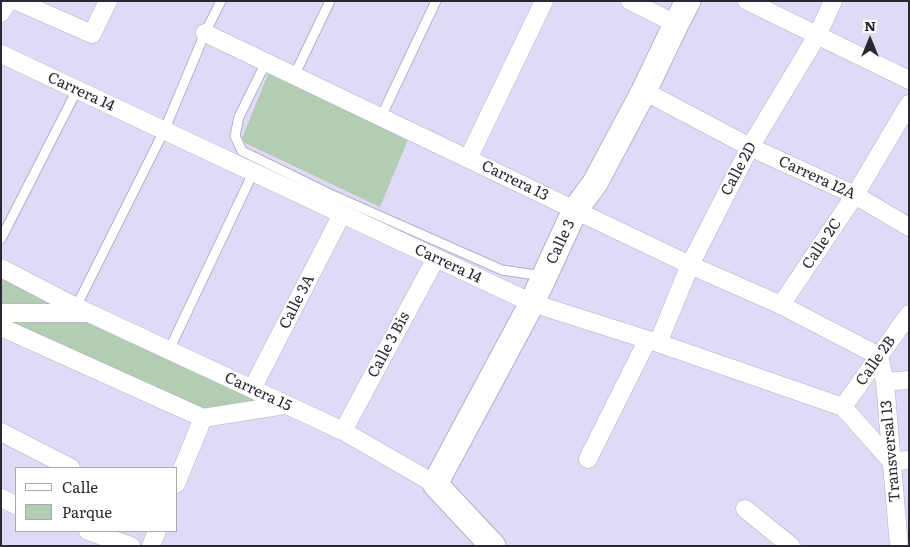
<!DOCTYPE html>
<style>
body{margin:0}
#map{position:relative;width:910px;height:547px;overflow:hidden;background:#dfdbf7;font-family:Literata,serif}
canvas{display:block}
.frame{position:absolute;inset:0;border:2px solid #2a2933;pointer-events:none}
.legend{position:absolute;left:15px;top:467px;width:162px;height:65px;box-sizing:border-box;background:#fff;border:1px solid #aaa9ad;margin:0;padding:6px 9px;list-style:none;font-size:15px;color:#2a2933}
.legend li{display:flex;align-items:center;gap:10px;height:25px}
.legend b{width:25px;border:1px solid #aaa9ad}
.north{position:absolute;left:845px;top:15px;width:50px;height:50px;-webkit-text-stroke:4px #fff;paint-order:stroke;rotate:0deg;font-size:14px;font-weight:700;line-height:20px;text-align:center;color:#2a2933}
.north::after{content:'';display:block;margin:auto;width:18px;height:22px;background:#2a2933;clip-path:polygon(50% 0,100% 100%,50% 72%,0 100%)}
</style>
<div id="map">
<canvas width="910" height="547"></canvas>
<div class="frame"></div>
<ul class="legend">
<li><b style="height:6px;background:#fff"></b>Calle</li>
<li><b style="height:14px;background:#b2cdb2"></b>Parque</li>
</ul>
<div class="north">N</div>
</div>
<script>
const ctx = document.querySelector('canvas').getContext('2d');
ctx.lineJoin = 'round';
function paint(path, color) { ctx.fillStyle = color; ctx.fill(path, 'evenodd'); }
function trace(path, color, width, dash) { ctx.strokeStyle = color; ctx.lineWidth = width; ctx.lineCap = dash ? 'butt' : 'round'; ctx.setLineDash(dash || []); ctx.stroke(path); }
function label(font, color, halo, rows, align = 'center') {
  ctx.font = font + ' Literata,serif'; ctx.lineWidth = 4.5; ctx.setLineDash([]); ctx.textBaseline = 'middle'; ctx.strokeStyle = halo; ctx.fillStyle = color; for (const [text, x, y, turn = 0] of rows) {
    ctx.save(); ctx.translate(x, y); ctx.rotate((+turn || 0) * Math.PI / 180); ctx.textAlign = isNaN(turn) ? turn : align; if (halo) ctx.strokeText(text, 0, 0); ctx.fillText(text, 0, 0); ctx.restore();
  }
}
paint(new Path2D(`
 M 270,69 L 410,135 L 380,207 L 241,141 Z
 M 1,269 L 257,396 L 260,402 L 198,412 L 4,321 L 1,317 Z`), '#b2cdb2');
const lane = new Path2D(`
 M 266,62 L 239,117 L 235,136 L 242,151 L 330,194 L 502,270 L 543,276
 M 294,76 L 330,1
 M 381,117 L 436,1
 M 1,239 L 77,90
 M 76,307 L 164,131 L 205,33 L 221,1
 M 169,350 L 253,173`);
const street = new Path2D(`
 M 17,1 L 92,34 L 108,1
 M 630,1 L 676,24
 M 747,1 L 909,80
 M 1,13 L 8,1
 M 205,33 L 690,265 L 781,305 L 879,356 L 885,382 L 899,546
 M 1,54 L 532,303 L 658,343 L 843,407 L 891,461 L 909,460
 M 644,91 L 750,147 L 855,195 L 909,227
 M 468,159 L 544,1
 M 1,268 L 76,307 L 343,431 L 435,484
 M 781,305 L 855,195 L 909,104
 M 1,313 L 86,313
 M 1,327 L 203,418 L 285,405
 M 658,343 L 690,265 L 750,147 L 817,36 L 833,1
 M 885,382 L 909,380
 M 252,389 L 342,214
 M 843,407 L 909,314
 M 343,431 L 436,258
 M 1,432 L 71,468
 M 588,459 L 647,341
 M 176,484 L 203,418
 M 1,498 L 16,505
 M 745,509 L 791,546
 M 88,531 L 131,546
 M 151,546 L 157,531`);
const secondary = new Path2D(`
 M 493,546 L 435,484 L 532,303 L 575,210 L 595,183 L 644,91 L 676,24 L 688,1`);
trace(lane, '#b2aec8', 11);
trace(street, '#b2aec8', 19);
trace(secondary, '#b2aec8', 27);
trace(lane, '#fff', 9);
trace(street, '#fff', 18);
trace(secondary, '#fff', 25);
label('15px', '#2a2933', '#fff', [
 ["Carrera 14",81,92,25],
 ["Calle 2D",739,169,-62],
 ["Carrera 12A",817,178,25],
 ["Carrera 13",515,181,26],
 ["Calle 3",561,242,-65],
 ["Calle 2C",822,244,-56],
 ["Carrera 14",448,264,25],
 ["Calle 3A",297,302,-63],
 ["Calle 3 Bis",389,345,-62],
 ["Calle 2B",876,361,-55],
 ["Carrera 15",258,392,25],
 ["Transversal 13",891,451,-95]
]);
</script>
